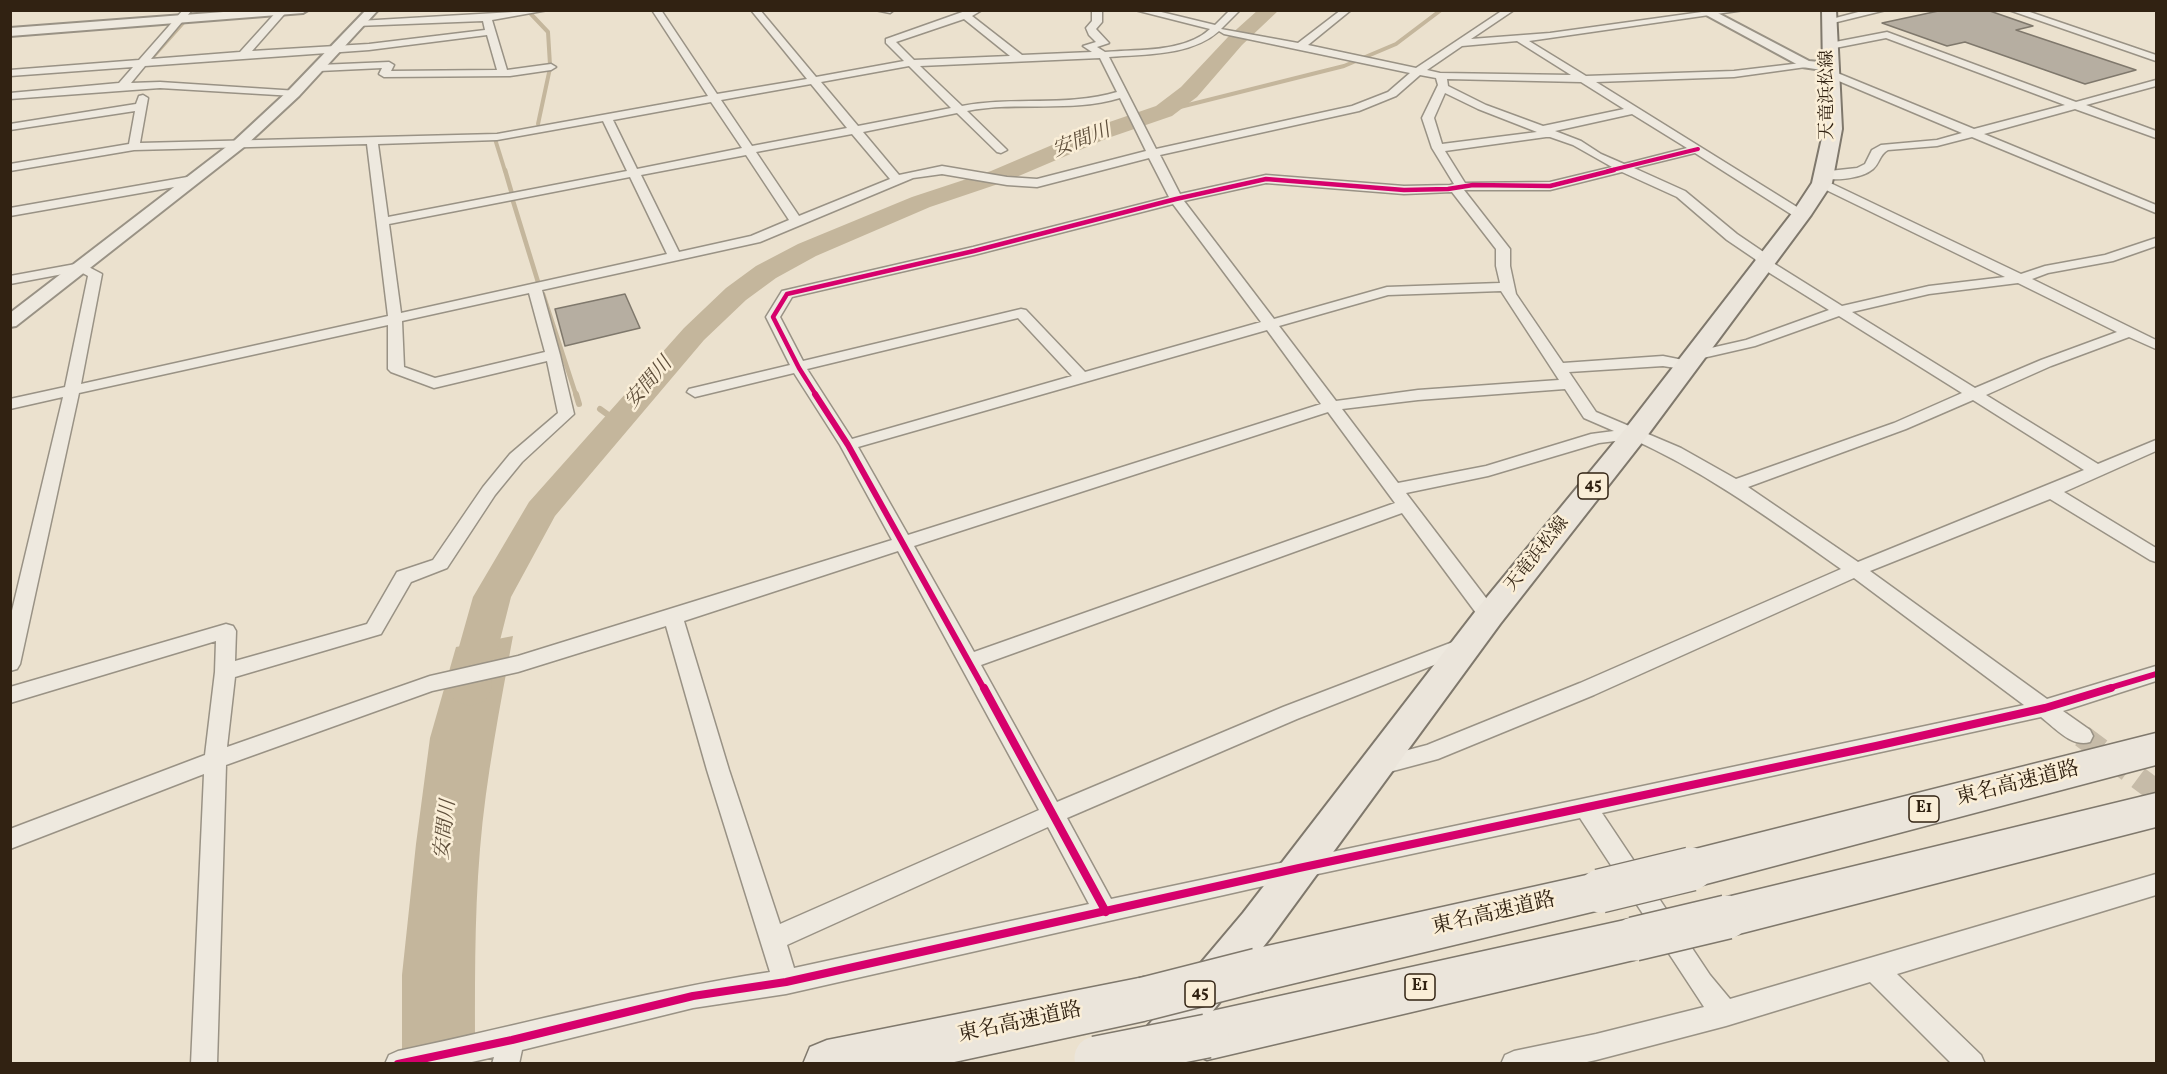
<!DOCTYPE html>
<meta charset="utf-8">
<style>
body{margin:0}
#map{position:relative;width:2167px;height:1074px;overflow:hidden;background:#ebe1ce;font-family:Vollkorn,serif}
canvas{display:block}
.frame{position:absolute;inset:0;border:12px solid #312212;pointer-events:none}
</style>
<div id="map">
<canvas width="2167" height="1074"></canvas>
<div class="frame"></div>
</div>
<script>
const ctx = document.querySelector('canvas').getContext('2d');
ctx.lineJoin = 'round';
function paint(path, color) { ctx.fillStyle = color; ctx.fill(path, 'evenodd'); }
function trace(path, color, width, dash) { ctx.strokeStyle = color; ctx.lineWidth = width; ctx.lineCap = dash ? 'butt' : 'round'; ctx.setLineDash(dash || []); ctx.stroke(path); }
function label(font, color, halo, rows, align = 'center') {
  ctx.font = font + ' Vollkorn,"Noto Serif JP",serif'; ctx.lineWidth = 5; ctx.setLineDash([]); ctx.textBaseline = 'middle'; ctx.strokeStyle = halo; ctx.fillStyle = color; for (const [text, x, y, turn = 0] of rows) {
    ctx.save(); ctx.translate(x, y); ctx.rotate((+turn || 0) * Math.PI / 180); ctx.textAlign = isNaN(turn) ? turn : align; if (halo) ctx.strokeText(text, 0, 0); ctx.fillText(text, 0, 0); ctx.restore();
  }
}
paint(new Path2D(`
 M 513,636 C 500,707 486,777 480,849 C 474,920 475,992 475,1063 L 402,1064 L 402,975 L 416,844 L 430,738 L 456,647 Z`), '#c4b69c');
trace(new Path2D(`
 M 530,13 L 548,32 L 550,65
 M 152,58 L 183,23
 M 1164,111 L 1344,66 L 1396,44 L 1441,10
 M 538,124 L 550,68
 M 502,138 L 495,139 L 505,171`), '#c4b69c', 4);
trace(new Path2D(`
 M 505,170 L 512,194
 M 513,201 L 538,282
 M 543,294 L 576,395`), '#c4b69c', 4.5);
trace(new Path2D(`
 M 576,394 L 579,404
 M 600,409 L 618,422`), '#c4b69c', 6);
paint(new Path2D(`
 M 1258,10 L 1279,10 L 1242,45 L 1197,97 L 1172,116 L 1108,138 L 1007,181 L 930,207 L 816,256 L 776,278 L 746,300 L 704,340 L 555,516 L 511,597 L 493,668 L 491,690 L 485,701 L 470,706 L 455,701 L 449,690 L 453,668 L 473,597 L 529,502 L 684,328 L 726,288 L 756,266 L 798,244 L 912,197 L 991,171 L 1092,128 L 1156,106 L 1181,87 L 1228,37 Z`), '#c4b69c');
const building = new Path2D(`
 M 1943,10 L 1987,10 L 2033,26 L 2016,30 L 2136,70 L 2085,84 L 1965,42 L 1947,46 L 1882,23 Z
 M 625,294 L 640,328 L 565,346 L 555,309 Z`);
paint(building, '#b6aea1');
trace(building, '#7f786c', 1.5);
trace(new Path2D(`
 M 2082,736 L 2156,791`), '#c6bba8', 23, [23, 12]);
const minor = new Path2D(`
 M 183,10 L 192,10 L 151,59 L 240,52 L 278,10 L 288,10 L 252,51 L 369,44 L 485,30 L 483,21 L 356,26 L 354,24 L 359,21 L 548,10 L 492,20 L 507,70 L 551,64 L 556,67 L 551,70 L 510,76 L 384,77 L 379,74 L 382,68 L 319,71 L 314,68 L 319,65 L 389,62 L 394,65 L 391,71 L 497,70 L 487,35 L 369,50 L 145,66 L 131,83 L 160,82 L 298,91 L 299,93 L 294,96 L 160,88 L 10,99 L 10,93 L 119,83 L 133,67 L 10,76 L 10,70 L 139,60 Z
 M 652,10 L 661,10 L 717,94 L 807,79 L 751,10 L 760,10 L 816,77 L 904,61 L 886,43 L 886,39 L 968,10 L 982,10 L 972,16 L 1022,55 L 1092,52 L 1083,46 L 1096,42 L 1089,35 L 1086,28 L 1092,21 L 1092,10 L 1102,10 L 1102,22 L 1096,29 L 1109,43 L 1097,47 L 1105,52 C 1138,49 1184,53 1210,29 L 1135,10 L 1153,10 L 1215,25 L 1230,10 L 1240,10 L 1221,29 L 1298,43 L 1341,10 L 1351,10 L 1308,45 L 1416,68 L 1503,10 L 1514,10 L 1471,39 L 1550,33 L 1716,10 L 1744,10 L 1529,41 L 1586,76 L 1734,71 L 1810,62 L 1811,64 L 1806,67 L 1734,77 L 1596,82 L 1805,212 L 1807,215 L 1805,218 L 1797,218 L 1695,153 L 1634,168 L 1685,191 L 1737,234 L 1765,253 L 1770,261 L 1842,306 L 1929,286 L 2005,277 L 1818,186 L 1816,183 L 1822,179 L 2021,274 L 2045,266 L 2105,255 L 2156,238 L 2156,246 L 2113,261 L 2048,273 L 2032,279 L 2156,340 L 2156,349 L 2129,337 L 2051,366 L 1986,395 L 2098,464 L 2156,440 L 2156,451 L 2064,492 L 2156,548 L 2156,562 L 2150,560 L 2050,499 L 1870,571 L 2047,699 L 2156,666 L 2156,681 L 2063,711 L 2090,730 L 2093,736 L 2090,742 C 2072,748 2054,727 2041,717 L 1602,813 L 1710,975 L 1730,999 L 2156,874 L 2156,895 L 1897,974 L 1981,1055 L 1985,1064 L 1952,1064 L 1870,982 L 1726,1026 L 1596,1060 L 1578,1064 L 1501,1064 L 1505,1055 L 1514,1051 L 1596,1034 L 1704,1007 L 1580,818 L 1299,878 L 786,994 L 693,1008 L 522,1050 L 519,1064 L 492,1064 L 494,1057 L 463,1064 L 385,1064 L 389,1055 L 398,1051 C 522,1025 645,991 770,972 L 707,770 L 666,626 L 518,672 L 432,691 L 226,765 L 217,1064 L 191,1064 L 204,774 L 10,849 L 10,829 L 205,755 L 215,672 L 216,641 L 10,703 L 10,687 L 226,624 L 233,626 L 236,631 L 235,661 L 367,624 L 397,572 L 433,560 L 483,487 L 510,454 L 558,413 L 547,361 L 434,388 L 391,372 L 388,369 L 388,325 L 79,393 L 20,664 L 17,669 L 10,671 L 10,619 L 63,397 L 10,409 L 10,399 L 65,387 L 88,276 L 79,271 L 10,284 L 10,276 L 81,263 L 102,274 L 81,384 L 388,316 L 367,144 L 134,150 L 10,171 L 10,164 L 129,144 L 135,111 L 10,130 L 10,124 L 136,104 L 139,96 L 143,95 L 148,98 L 140,143 L 497,134 L 708,96 ZM 964,19 L 1010,56 L 914,60 L 896,42 ZM 1219,31 L 1224,34 L 1410,73 L 1388,92 L 1352,106 L 1156,149 L 1109,57 C 1146,54 1191,56 1219,31 ZM 1517,41 L 1571,75 L 1440,73 L 1427,70 L 1462,46 ZM 1100,58 L 1117,92 C 1067,107 1012,96 962,106 L 920,66 ZM 909,66 L 951,108 L 858,126 L 821,82 ZM 1420,75 L 1436,78 L 1438,85 L 1422,118 L 1432,148 L 1454,184 L 1450,185 L 1404,186 L 1266,175 L 1180,194 L 1160,155 L 1359,111 L 1396,96 ZM 1447,79 L 1581,82 L 1624,109 L 1543,126 L 1486,105 L 1448,86 ZM 811,84 L 847,128 L 752,146 L 721,100 ZM 1445,93 L 1478,109 L 1537,132 L 1442,144 L 1434,118 ZM 1120,98 L 1146,151 L 1037,179 L 1007,177 L 942,166 L 899,175 L 863,132 L 957,113 L 997,152 L 1001,153 L 1007,150 L 1005,148 L 967,111 C 1017,101 1071,113 1120,98 ZM 711,102 L 742,148 L 637,169 L 613,120 ZM 1632,114 L 1687,148 L 1624,164 L 1601,154 L 1581,141 L 1555,131 ZM 603,121 L 627,171 L 388,217 L 378,144 L 497,140 ZM 852,134 L 890,179 L 799,216 L 756,152 ZM 1546,137 L 1550,137 L 1573,145 L 1612,167 L 1550,182 L 1465,183 L 1445,151 ZM 746,155 L 789,220 L 751,236 L 679,252 L 641,175 ZM 1149,158 L 1169,197 L 973,247 L 782,291 L 766,317 L 790,365 L 689,389 L 687,392 L 695,397 L 794,373 L 840,445 L 892,540 L 518,656 L 430,676 L 227,747 L 235,677 L 381,634 L 411,582 L 447,568 L 495,495 L 522,462 L 574,414 L 560,355 L 542,290 L 760,242 L 913,178 L 942,174 L 1007,185 L 1037,187 ZM 1622,172 L 1677,197 L 1727,240 L 1755,259 L 1760,267 L 1829,310 L 1746,340 L 1689,353 L 1687,356 L 1689,359 L 1694,360 L 1755,346 L 1839,316 L 1962,393 L 1894,423 L 1736,479 L 1681,448 L 1596,412 L 1569,372 L 1663,366 L 1688,370 L 1696,365 L 1693,362 L 1663,356 L 1563,363 L 1516,294 L 1510,266 L 1510,249 L 1464,190 L 1550,190 ZM 630,177 L 667,254 L 401,313 L 389,224 ZM 1266,183 L 1404,194 L 1452,192 L 1496,249 L 1496,266 L 1500,283 L 1387,287 L 1274,319 L 1184,201 ZM 1173,204 L 1261,322 L 1085,372 L 1026,310 L 1021,309 L 803,361 L 780,317 L 792,297 L 974,255 ZM 2018,283 L 2117,332 L 2041,360 L 1975,388 L 1852,312 L 1929,294 ZM 1501,291 L 1559,380 L 1418,390 L 1336,401 L 1279,326 L 1388,295 ZM 529,293 L 545,352 L 435,378 L 404,367 L 402,321 ZM 1018,318 L 1072,376 L 852,439 L 807,369 ZM 1267,330 L 1321,404 L 908,535 L 858,447 ZM 1565,389 L 1584,418 L 1614,431 L 1591,434 L 1486,466 L 1398,483 L 1342,409 L 1418,400 ZM 1973,400 L 2084,470 L 1858,562 L 1748,487 L 1906,429 ZM 1328,412 L 1395,503 L 974,652 L 914,546 ZM 1632,439 C 1708,473 1773,521 1841,569 L 1580,683 L 1427,745 L 1370,760 L 1367,766 L 1370,772 L 1378,775 L 1438,759 L 1594,695 L 1854,578 L 2024,705 L 1111,899 L 1067,818 L 1297,719 L 1472,650 L 1475,645 L 1472,640 L 1465,638 L 1458,640 L 1283,707 L 1057,802 L 981,665 L 1402,513 L 1482,621 L 1489,623 L 1496,621 L 1499,616 L 1496,611 L 1406,493 L 1488,476 L 1599,443 ZM 898,551 L 1039,810 L 780,924 L 729,770 L 684,621 ZM 1048,827 L 1089,904 L 794,968 L 787,945 Z
 M 875,10 L 894,10 L 890,13 Z
 M 1866,10 L 1886,10 L 1829,24 L 1824,21 Z
 M 2009,10 L 2024,10 L 2156,55 L 2156,61 Z
 M 1887,32 L 2076,102 L 2156,80 L 2156,86 L 2086,105 L 2156,131 L 2156,138 L 2075,109 L 1984,134 L 2156,205 L 2156,213 L 1972,137 L 1937,146 L 1888,150 C 1879,155 1880,163 1873,169 C 1861,179 1835,181 1820,178 L 1820,172 L 1857,168 L 1865,164 L 1872,150 L 1881,145 L 1937,140 L 1962,133 L 1827,76 L 1827,72 L 1835,72 L 1974,129 L 2065,105 L 1886,38 L 1830,49 L 1825,46 L 1830,43 Z
 M 193,176 L 197,177 L 197,183 L 10,216 L 10,208 Z`);
const tertiary = new Path2D(`
 M 250,10 L 308,10 L 303,13 L 10,36 L 10,28 Z
 M 366,10 L 378,10 L 299,96 L 244,147 L 16,326 L 10,327 L 10,313 L 234,141 L 289,90 Z
 M 1697,10 L 1712,10 L 1809,61 L 1829,63 L 1835,67 L 1829,71 L 1802,67 Z`);
const primary = new Path2D(`
 M 1822,10 L 1836,10 L 1842,129 L 1832,183 L 1811,215 L 1644,440 L 1500,624 L 1271,937 L 1171,1064 L 1140,1064 L 1134,1050 L 1140,1035 L 1243,913 L 1478,608 L 1626,428 L 1793,212 L 1812,183 L 1824,129 Z`);
const motorway = new Path2D(`
 M 2156,733 L 2156,765 L 1691,888 L 1676,882 L 1669,869 L 1676,856 L 1691,850 Z
 M 2156,793 L 2156,827 L 1727,937 L 1711,931 L 1705,917 L 1711,903 L 1727,897 Z
 M 1600,872 L 1615,877 L 1622,891 L 1615,905 L 1600,910 L 1258,992 L 1242,985 L 1235,970 L 1242,955 L 1258,948 Z
 M 1634,918 L 1650,924 L 1657,939 L 1650,954 L 1634,960 L 1207,1060 L 1190,1053 L 1183,1036 L 1190,1019 L 1207,1012 Z
 M 1144,977 L 1161,983 L 1168,999 L 1161,1015 L 1144,1021 L 945,1064 L 803,1064 L 810,1047 L 827,1040 Z`);
trace(minor, '#999285', 3);
trace(tertiary, '#999285', 4);
trace(primary, '#7f786c', 4);
trace(motorway, '#7f786c', 3);
paint(minor, '#eee9df');
paint(tertiary, '#eee9df');
paint(primary, '#ebe5db');
paint(motorway, '#ebe5db');
const motorwayBridge = new Path2D(`
 M 1600,891 L 1691,869
 M 1634,939 L 1727,917
 M 1144,999 L 1258,970
 M 1096,1058 L 1207,1036`);
trace(motorwayBridge, '#7f786c', 46, []);
trace(motorwayBridge, '#ebe5db', 43);
trace(new Path2D(`
 M 1608,171 L 1698,149`), '#d6006c', 4);
trace(new Path2D(`
 M 816,395 L 799,368 L 773,317 L 787,294 L 974,251 L 1176,199 L 1266,179 L 1404,190 L 1448,189 L 1473,185 L 1550,186 L 1614,170`), '#d6006c', 4.5);
trace(new Path2D(`
 M 815,394 L 848,445 L 984,689
 M 2106,689 L 2156,674`), '#d6006c', 6);
trace(new Path2D(`
 M 984,688 L 1106,912
 M 398,1064 L 512,1040 L 693,996 L 786,982 L 1299,868 L 1876,746 L 2045,708 L 2111,688`), '#d6006c', 8);
for (const [x, y, w] of [
 [1593,486,30],
 [1924,809,30],
 [1420,987,30],
 [1200,994,30]
]) { const box = new Path2D(); box.roundRect(x - w / 2, y - 13, w, 26, 4.5); ctx.fillStyle = '#faeed7'; ctx.fill(box); trace(box, '#312212', 1.5); }
label('bold 16px', '#312212', null, [
 ["45",1593,486],
 ["E1",1924,809],
 ["E1",1420,987],
 ["45",1200,994]
]);
label('18px', '#312212', '#faeed7', [
 ["天竜浜松線",1829,95,-90],
 ["天竜浜松線",1538,555,-51]
]);
label('italic 20px', '#5f4f3b', '#faeed7', [
 ["安間川",1082,142,-21],
 ["安間川",650,384,-49],
 ["安間川",447,830,-83]
]);
label('21px', '#312212', '#faeed7', [
 ["東名高速道路",2018,785,-14],
 ["東名高速道路",1494,915,-13],
 ["東名高速道路",1020,1024,-12]
]);
</script>
